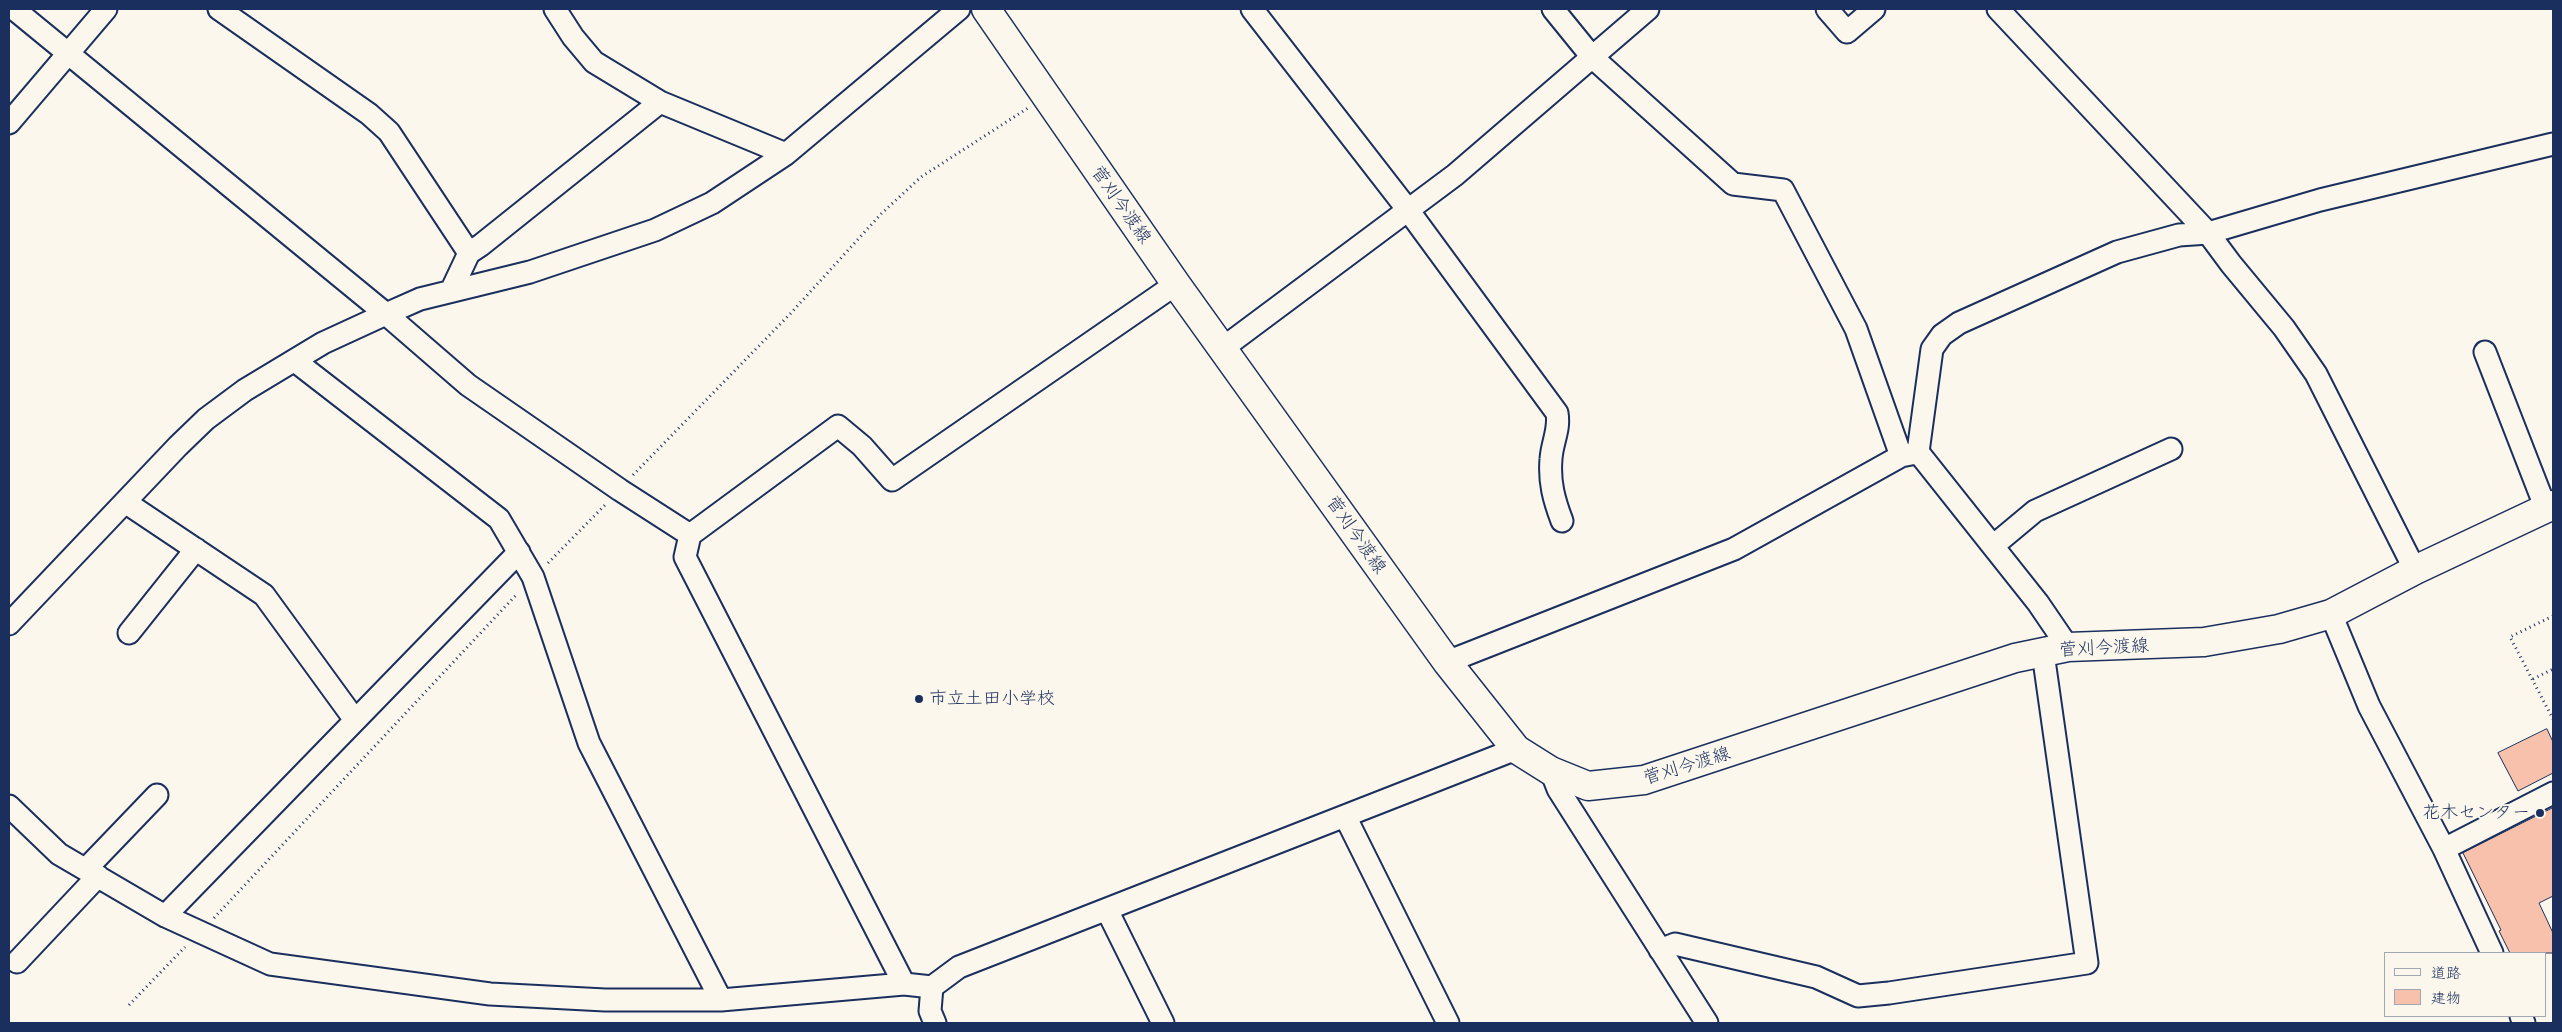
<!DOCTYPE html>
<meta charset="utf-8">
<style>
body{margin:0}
#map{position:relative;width:2562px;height:1032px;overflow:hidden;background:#fbf7ec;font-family:"Comic Neue","Klee One",sans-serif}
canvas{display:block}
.frame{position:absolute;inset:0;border:10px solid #1b2f5e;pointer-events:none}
.legend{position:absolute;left:2384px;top:952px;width:162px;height:65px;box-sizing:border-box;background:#fbf7ec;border:1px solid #a1a7b3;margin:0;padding:6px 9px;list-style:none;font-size:15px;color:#1b2f5e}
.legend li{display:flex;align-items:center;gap:10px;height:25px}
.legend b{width:25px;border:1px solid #a1a7b3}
</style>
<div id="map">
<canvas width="2562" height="1032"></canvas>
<div class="frame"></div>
<ul class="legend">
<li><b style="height:6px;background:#fbf7ec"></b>道路</li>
<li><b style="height:14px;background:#f7c1ab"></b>建物</li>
</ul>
</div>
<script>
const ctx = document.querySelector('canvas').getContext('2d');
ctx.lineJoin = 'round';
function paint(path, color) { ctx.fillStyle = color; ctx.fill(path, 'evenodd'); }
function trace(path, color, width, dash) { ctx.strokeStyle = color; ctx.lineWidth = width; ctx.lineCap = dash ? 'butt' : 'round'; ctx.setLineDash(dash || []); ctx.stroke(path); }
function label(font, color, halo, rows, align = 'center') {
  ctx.font = font + ' "Comic Neue","Klee One",sans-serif'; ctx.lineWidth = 4; ctx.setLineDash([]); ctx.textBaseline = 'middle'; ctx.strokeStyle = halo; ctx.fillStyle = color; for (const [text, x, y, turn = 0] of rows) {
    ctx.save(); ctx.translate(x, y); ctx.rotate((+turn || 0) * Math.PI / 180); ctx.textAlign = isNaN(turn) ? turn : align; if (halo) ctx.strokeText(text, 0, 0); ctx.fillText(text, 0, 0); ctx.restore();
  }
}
const building = new Path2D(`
 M 2547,729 L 2553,742 L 2553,773 L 2518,791 L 2498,753 Z
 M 2553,808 L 2553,896 L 2539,903 L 2553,933 L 2553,953 L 2510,953 L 2499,931 L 2501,930 L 2463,853 Z`);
paint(building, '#f7c1ab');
trace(building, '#1b2f5e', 1);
const minor = new Path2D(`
 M 14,9 L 386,314 L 468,385 L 620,490 L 690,535
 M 219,9 L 369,114 L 389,132 L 469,253
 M 555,9 L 573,37 L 594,62 L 660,102 L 786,154
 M 1252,9 L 1408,210 L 1557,413 C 1560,430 1552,442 1551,459 C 1549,482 1554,500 1562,521
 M 1553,9 L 1592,57 L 1733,184 L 1783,190 L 1856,329 L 1901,456
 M 1827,9 L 1847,32 L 1874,9
 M 1998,9 L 2208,233 L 2231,264 L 2284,328 L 2316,374 L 2415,570
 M 9,123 L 106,9
 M 451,291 L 469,253 L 481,245 L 660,102
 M 1223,348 L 1455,175 L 1648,9
 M 2485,352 L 2546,509
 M 295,361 L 499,519 L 533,577 L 589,743 L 721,1000
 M 125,502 L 264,595 L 355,720
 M 1993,546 L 2035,511 L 2171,449
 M 2331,614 L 2369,706 L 2444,849 L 2492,953
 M 9,624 L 178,446 L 206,419 L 245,390 L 323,343 L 386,314 L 420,299 L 530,272 L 655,230 L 712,203 L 786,154 L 959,9
 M 129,633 L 196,549
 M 2068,647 L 2038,603 L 1918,452 L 1932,349 L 1942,335 L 1959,323 L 2117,252 L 2179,235 L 2208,233 L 2320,200 L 2553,144
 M 1447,662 L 1734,549 L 1901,456 L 1916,453
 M 1551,771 L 1558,789 L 1707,1023
 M 9,806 L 59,854 L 165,916 L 270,964 L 490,994 L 605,1000 L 721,1000 L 904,984 L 932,987
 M 1345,816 L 1448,1023
 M 2444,849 L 2553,793
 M 86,869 L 157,795
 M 1107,910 L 1163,1023
 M 165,916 L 519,552
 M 1660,950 L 1675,944 L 1816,977 L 1858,996 L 1889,993 L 2087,963 L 2043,653
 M 17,962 L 98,876
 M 904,984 L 685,557 L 690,535 L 838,426 L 862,446 L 892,480 L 1176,284
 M 2521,1016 L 2524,1023
 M 935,1023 L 930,1011 L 932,987 L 959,967 L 1516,749`);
const major = new Path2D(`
 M 986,9 L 1176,284 L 1447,662 L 1516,749 L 1551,771 L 1588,786 L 1644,780 L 2015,658 L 2068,647 L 2204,642 L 2279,629 L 2331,614 L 2415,570 L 2553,505`);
trace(minor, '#1b2f5e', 25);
trace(major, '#1b2f5e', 31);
trace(new Path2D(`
 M 633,475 L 791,313 L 881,214 L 921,177 L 1028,108
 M 548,563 L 605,505
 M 2553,616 L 2510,637 L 2553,719
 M 2533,679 L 2553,669
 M 214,918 L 517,594
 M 129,1005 L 185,947`), '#1b2f5e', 3, [1, 4]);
trace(minor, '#fbf7ec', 21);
trace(major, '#fbf7ec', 28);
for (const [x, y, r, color] of [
 [919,699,5,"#1b2f5e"],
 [2540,813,5,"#1b2f5e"]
]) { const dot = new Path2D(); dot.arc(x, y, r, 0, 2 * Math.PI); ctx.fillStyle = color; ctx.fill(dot); trace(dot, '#fbf7ec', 2); }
label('18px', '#1b2f5e', '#fbf7ec', [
 ["菅刈今渡線",1121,205,55],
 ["菅刈今渡線",1356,535,55],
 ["菅刈今渡線",2104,648,-3],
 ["菅刈今渡線",1687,766,-17]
]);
label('18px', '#1b2f5e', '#fbf7ec', [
 ["市立土田小学校",929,699],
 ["花木センター",2530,813,"right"]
], 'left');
</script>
